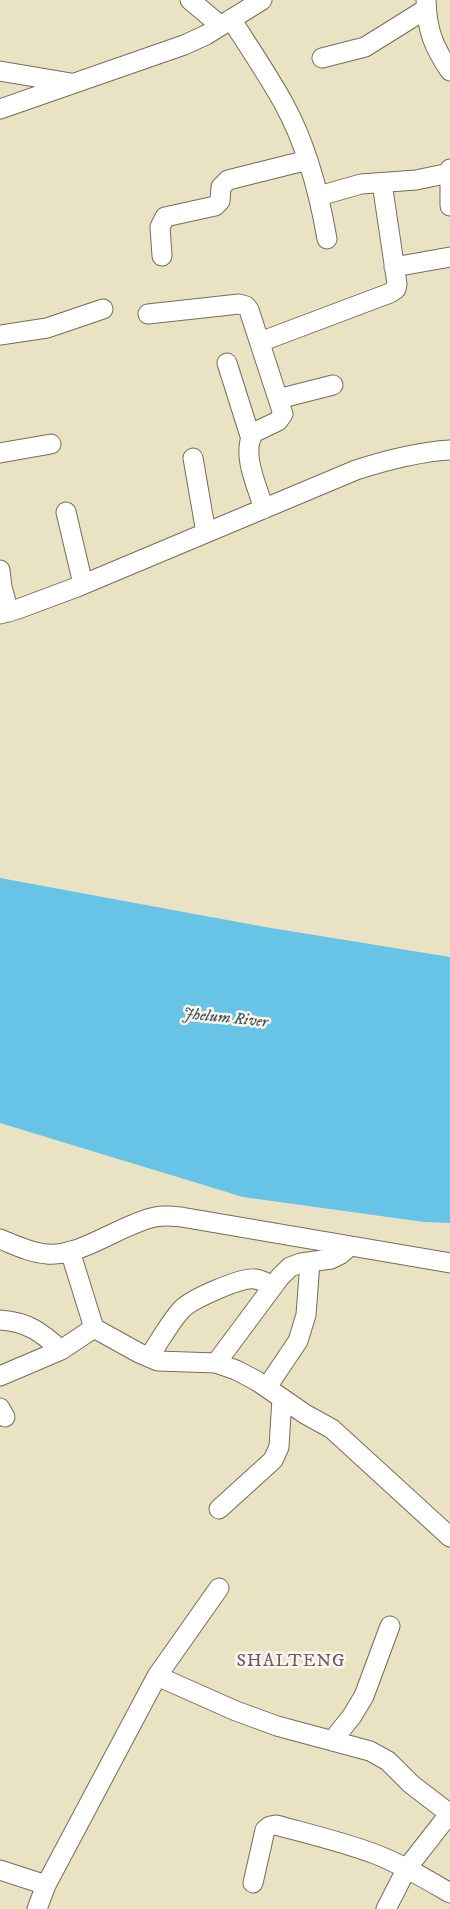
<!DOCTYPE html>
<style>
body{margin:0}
canvas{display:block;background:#eae3c3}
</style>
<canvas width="450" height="1909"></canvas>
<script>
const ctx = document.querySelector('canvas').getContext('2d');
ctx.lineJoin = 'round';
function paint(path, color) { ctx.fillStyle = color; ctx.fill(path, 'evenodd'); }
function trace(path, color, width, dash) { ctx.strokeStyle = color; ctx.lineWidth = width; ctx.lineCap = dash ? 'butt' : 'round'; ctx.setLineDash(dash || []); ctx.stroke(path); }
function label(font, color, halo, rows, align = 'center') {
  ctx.font = font + ' "IM FELL DW Pica",serif'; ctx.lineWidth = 5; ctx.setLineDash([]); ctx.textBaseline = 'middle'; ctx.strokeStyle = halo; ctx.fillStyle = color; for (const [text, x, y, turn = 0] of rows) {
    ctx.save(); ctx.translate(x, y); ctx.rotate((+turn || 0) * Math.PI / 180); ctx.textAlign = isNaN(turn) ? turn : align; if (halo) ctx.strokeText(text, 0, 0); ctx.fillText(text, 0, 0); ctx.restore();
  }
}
paint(new Path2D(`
 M 0,878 L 265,927 L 450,957 L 450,1223 L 424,1222 L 243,1197 L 0,1123 Z`), '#68c4e6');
const minor = new Path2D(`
 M 190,0 L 221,26
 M 426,0 C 427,30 433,46 450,71
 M 231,19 C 249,47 268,75 284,104 C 307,146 319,192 327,239
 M 322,58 L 365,47 L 426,9
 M 0,71 L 71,83
 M 0,109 L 184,45 L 206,35 L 262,0
 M 450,169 L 450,206
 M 319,196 L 361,184 L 416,180 L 449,173
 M 162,256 L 160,227 L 165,217 L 215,206 L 220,201 L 221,187 L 228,180 L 308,160
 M 394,267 L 450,257
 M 148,314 L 239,304 L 246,306 L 249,310 L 283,414 L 278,421 L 253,433 C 241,455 258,488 264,509
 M 0,335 L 47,328 L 103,309
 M 260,342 L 390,293 L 396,289 L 397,284 L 382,183
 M 227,363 L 251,439
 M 278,399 L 333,385
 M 0,453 L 51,444
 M 193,458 L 206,533
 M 66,512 L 83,584
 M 0,570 L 2,587 L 9,612
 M 0,614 L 18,609 L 77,587 L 356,470 C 387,460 417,452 450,450
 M 0,1239 C 15,1245 31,1253 47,1254 C 81,1257 121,1224 155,1217 C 164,1215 172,1216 181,1217 L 450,1263
 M 70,1251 L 94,1328 L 139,1353 L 158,1361 L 216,1363 L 236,1370 L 257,1381 L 305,1414 L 332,1429 L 450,1537
 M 0,1320 C 28,1322 41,1332 61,1350
 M 149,1357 C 160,1341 169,1323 182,1309 C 192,1299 241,1277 255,1279 C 262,1280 267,1283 273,1286
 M 216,1363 L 280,1277 L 290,1267 L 301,1263 L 331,1259 L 341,1254 L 350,1246
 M 0,1376 L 61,1350 L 94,1328
 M 267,1387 L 298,1341 L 306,1315 L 310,1262
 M 0,1408 L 5,1417
 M 219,1509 L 273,1460 L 279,1447 L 282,1398
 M 157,1676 L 236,1711 L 277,1726 L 370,1751 L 388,1761 L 411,1784 L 450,1814
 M 332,1741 L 352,1716 L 364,1696 L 390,1626
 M 0,1870 L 46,1885
 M 253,1883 L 265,1830 L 270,1826 L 276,1825 C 309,1834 343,1842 375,1854 C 401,1864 426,1879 450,1893
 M 37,1909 L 46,1885 L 157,1676 L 219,1588
 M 386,1909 L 407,1868 L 450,1813`);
trace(minor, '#786b58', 21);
trace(minor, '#fff', 19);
label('italic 16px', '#48585a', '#fbf7ec', [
 ["Jhelum River",225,1019,6]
]);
ctx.letterSpacing = '1px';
label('18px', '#725667', '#fbf7ec', [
 ["SHALTENG",291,1662]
]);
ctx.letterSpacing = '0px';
</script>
